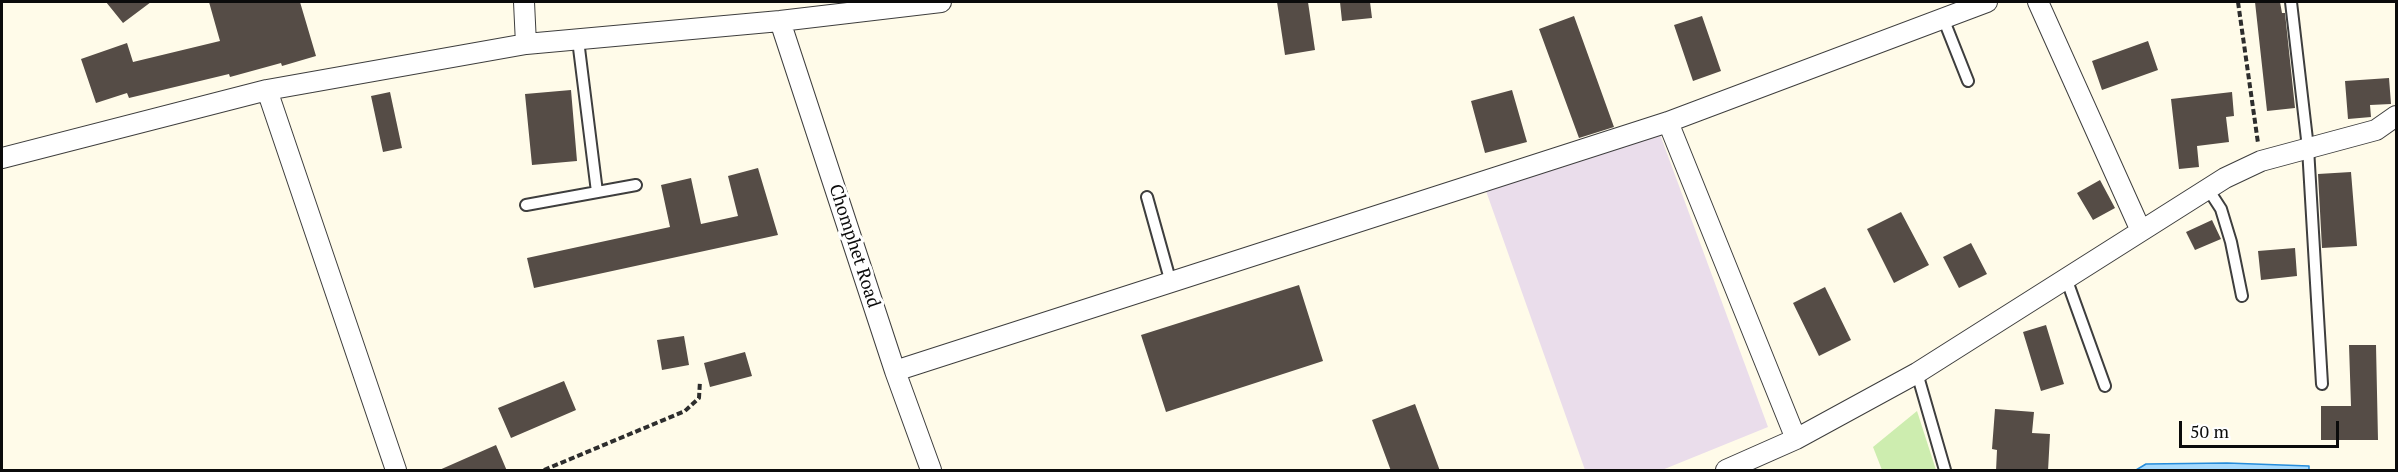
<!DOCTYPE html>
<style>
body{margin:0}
#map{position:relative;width:2398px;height:472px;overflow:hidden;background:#fffbe9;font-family:"PT Serif",serif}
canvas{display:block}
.frame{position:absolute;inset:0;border:3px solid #0b0b0b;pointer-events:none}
.scale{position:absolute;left:2179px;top:421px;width:160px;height:27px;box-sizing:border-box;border:3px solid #0b0b0b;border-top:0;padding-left:8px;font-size:18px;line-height:21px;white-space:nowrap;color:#0b0b0b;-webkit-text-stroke:4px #fff;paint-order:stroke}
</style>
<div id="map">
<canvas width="2398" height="472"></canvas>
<div class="frame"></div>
<div class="scale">50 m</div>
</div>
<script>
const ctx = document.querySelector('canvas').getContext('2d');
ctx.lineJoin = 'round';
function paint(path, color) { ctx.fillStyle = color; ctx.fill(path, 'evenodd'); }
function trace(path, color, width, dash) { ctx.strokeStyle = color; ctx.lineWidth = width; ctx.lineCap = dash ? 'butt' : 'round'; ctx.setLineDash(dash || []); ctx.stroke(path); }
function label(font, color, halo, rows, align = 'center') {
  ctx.font = font + ' "PT Serif",serif'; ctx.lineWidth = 6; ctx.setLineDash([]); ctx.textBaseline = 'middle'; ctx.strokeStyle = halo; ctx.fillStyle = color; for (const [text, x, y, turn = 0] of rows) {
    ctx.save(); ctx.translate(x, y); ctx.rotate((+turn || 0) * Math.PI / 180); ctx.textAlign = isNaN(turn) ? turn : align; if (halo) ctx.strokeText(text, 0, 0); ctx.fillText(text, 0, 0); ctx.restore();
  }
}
paint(new Path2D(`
 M 1658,129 L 1768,427 L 1662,470 L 1585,470 L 1486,191 Z`), '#eaddeb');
paint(new Path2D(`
 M 1917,411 L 1936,470 L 1882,470 L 1873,447 Z`), '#cdedaf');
const water = new Path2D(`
 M 2227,463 L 2309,466 L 2309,470 L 2136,470 L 2146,464 Z`);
paint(water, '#a7dafd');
trace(water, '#278ddb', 1.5);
paint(new Path2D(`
 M 106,2 L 151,2 L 123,23 Z
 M 209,2 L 300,2 L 316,56 L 282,66 L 281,63 L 230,77 L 229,74 L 129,98 L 127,93 L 96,103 L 81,59 L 127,43 L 133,62 L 220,41 Z
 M 1277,2 L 1308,2 L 1315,50 L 1285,55 Z
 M 1340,2 L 1370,2 L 1372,18 L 1342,21 Z
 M 2255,2 L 2280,2 L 2282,13 L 2285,13 L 2295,108 L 2267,111 Z
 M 1574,16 L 1614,127 L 1579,138 L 1539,29 Z
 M 1702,16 L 1721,71 L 1693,81 L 1674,25 Z
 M 2148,41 L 2158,70 L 2102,90 L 2092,61 Z
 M 2389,78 L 2391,104 L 2370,105 L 2371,117 L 2348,119 L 2345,81 Z
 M 571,90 L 577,161 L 532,165 L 525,94 Z
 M 1512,90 L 1527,142 L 1485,153 L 1471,101 Z
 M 390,92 L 402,148 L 383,152 L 371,96 Z
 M 2232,92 L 2234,116 L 2226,117 L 2229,142 L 2197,146 L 2199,167 L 2179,169 L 2171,99 Z
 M 758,168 L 778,235 L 534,288 L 527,258 L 670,227 L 661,185 L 691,178 L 701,224 L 738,216 L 728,176 Z
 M 2351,172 L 2357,246 L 2322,248 L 2318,174 Z
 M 2100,180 L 2115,208 L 2093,220 L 2077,193 Z
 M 1901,212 L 1929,265 L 1894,283 L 1867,229 Z
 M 2212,220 L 2221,239 L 2195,250 L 2186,232 Z
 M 1971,243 L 1987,274 L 1959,288 L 1943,257 Z
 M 2295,248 L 2297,276 L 2261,280 L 2258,251 Z
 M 1299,285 L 1323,361 L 1166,412 L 1141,335 Z
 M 1825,287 L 1851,340 L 1819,356 L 1793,303 Z
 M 2046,325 L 2064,384 L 2041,391 L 2023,332 Z
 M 684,336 L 689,365 L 662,370 L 657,340 Z
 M 2349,345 L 2376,345 L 2378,440 L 2321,440 L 2321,406 L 2351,406 Z
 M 745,352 L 752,376 L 710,387 L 704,363 Z
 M 564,381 L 576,410 L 511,438 L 498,408 Z
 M 1415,404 L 1440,471 L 1391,471 L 1372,420 Z
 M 1995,409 L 2034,412 L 2032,433 L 2050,434 L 2048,471 L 1996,471 L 1997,450 L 1992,449 Z
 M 496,445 L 507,471 L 437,471 Z`), '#554c46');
const service = new Path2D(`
 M 2291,2 L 2308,148 L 2322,384
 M 1943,18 L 1968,81
 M 578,40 L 597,192
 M 2208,189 L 2221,209 L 2231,242 L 2242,296
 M 1147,197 L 1171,283
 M 526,205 L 636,185
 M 2066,278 L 2105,386
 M 1917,373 L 1945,470`);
const minor = new Path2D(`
 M 524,2 L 526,44
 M 2038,2 L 2141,231
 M 780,21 L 895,371 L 931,470
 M 267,90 L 396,470
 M 1668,122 L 1796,439
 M 2,158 L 267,90 L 526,44 L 780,21 L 941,2
 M 895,371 L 1668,122 L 1987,2
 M 1726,470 L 1796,439 L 1917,373 L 2225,178 L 2261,161 L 2376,130 L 2396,116`);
trace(service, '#3e3e3e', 14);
trace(minor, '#3e3e3e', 22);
trace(new Path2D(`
 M 2238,2 L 2258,143
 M 544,470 L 685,411 L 699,398 L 700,381`), '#2d2d2d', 4, [6, 3]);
trace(service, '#fff', 10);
trace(minor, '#fff', 20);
label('18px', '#0b0b0b', '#fff', [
 ["Chomphet Road",854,246,72]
]);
</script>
